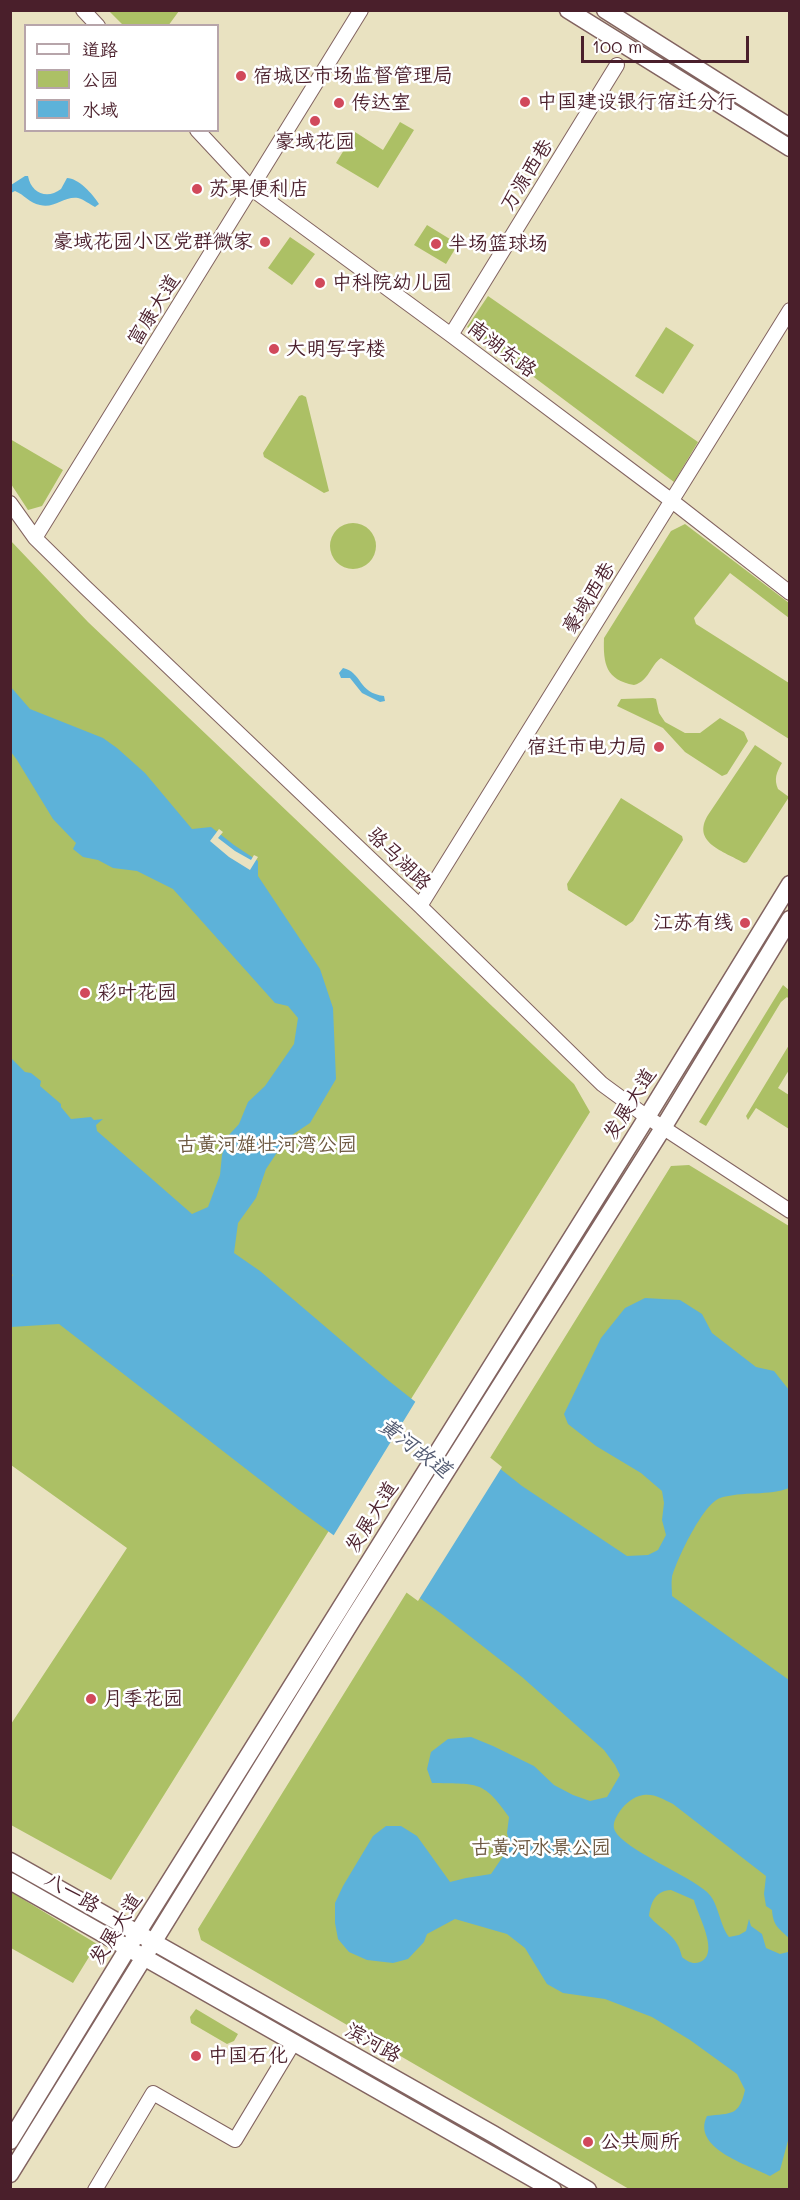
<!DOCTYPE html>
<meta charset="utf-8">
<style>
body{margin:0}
#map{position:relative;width:800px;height:2200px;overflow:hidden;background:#e9e2c1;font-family:Mali,"LXGW WenKai TC",sans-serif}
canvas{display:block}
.frame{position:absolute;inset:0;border:12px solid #4a1f2b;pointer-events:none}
.legend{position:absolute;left:24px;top:24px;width:195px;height:108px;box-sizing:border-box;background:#fff;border:2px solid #b7a5aa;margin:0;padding:8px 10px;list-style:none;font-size:18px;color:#4a1f2b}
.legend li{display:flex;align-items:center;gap:12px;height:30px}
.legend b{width:30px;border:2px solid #b7a5aa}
.scale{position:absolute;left:581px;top:36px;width:168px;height:27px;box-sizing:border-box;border:3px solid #4a1f2b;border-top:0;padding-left:8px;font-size:18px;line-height:21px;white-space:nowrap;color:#4a1f2b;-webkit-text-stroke:4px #fff;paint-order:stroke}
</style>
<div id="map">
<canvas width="800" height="2200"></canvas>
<div class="frame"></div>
<ul class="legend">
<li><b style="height:8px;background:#fff"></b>道路</li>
<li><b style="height:16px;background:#acc065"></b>公园</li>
<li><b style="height:16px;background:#5db2d9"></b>水域</li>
</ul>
<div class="scale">100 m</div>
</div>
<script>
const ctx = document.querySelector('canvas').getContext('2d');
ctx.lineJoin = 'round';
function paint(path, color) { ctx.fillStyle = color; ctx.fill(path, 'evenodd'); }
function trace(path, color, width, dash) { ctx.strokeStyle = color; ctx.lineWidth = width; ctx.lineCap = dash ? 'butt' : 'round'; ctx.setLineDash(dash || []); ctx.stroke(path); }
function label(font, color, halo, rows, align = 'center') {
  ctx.font = font + ' Mali,"LXGW WenKai TC",sans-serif'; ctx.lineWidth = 5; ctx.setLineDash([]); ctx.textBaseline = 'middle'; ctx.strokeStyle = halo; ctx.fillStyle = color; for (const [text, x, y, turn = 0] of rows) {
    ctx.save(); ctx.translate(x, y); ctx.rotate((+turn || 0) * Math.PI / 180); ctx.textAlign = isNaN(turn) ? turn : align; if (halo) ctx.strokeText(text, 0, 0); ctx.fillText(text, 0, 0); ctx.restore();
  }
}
paint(new Path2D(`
 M 109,11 L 179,11 L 168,26 L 123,25 Z
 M 400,122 L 414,130 L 378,188 L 336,163 L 355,132 L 383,150 Z
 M 427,225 L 458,244 L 446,264 L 414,245 Z
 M 290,237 L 315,254 L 292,285 L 268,268 Z
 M 488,296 L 698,442 L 674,482 L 467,327 Z
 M 666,327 L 694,345 L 663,394 L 635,376 Z
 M 302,395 L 306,397 L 329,491 L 324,493 L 264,457 L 263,453 L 299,396 Z
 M 10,439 L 63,470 L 42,506 L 28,510 L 11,484 Z
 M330 546a23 23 0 1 1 46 0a23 23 0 1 1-46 0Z
 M 685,524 L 789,603 L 789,618 L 730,573 L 694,618 L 696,624 L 789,683 L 789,739 L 661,658 C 650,666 649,681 634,685 C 606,680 603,664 604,638 L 671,531 Z
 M 10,540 L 88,622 L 574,1084 L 590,1112 L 111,1880 L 11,1825 L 11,1724 L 127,1548 L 11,1465 Z
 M 653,698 L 656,699 L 659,713 L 665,722 L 685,733 L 700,733 L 720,718 L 744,732 L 748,741 L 727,774 L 722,776 L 685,752 L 663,728 L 617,706 L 621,699 Z
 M 755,745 L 782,763 C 776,773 774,779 778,789 L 789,797 L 747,862 L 744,863 C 724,851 691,843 708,815 Z
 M 621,798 L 682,836 L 683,840 L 633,921 L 626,926 L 568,890 L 567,884 Z
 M 783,985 L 789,990 L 789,999 L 787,997 L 781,1002 L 706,1126 L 699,1122 Z
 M 789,1045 L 789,1070 L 778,1088 L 789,1095 L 789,1129 L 756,1108 L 748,1120 L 746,1116 Z
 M 689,1165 L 789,1226 L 789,2189 L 629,2189 L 201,1940 L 198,1929 L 671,1166 Z
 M 11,1892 L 97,1944 L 73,1983 L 11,1948 Z
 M 196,2009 L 238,2034 L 234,2041 L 227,2044 L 191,2023 L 190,2017 Z`), '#acc065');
paint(new Path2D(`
 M 25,176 L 28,176 C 31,193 47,200 61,189 L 67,178 C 78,178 93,194 99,204 L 95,207 C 89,204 85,200 78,198 C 64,196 54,209 40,205 C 29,203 25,195 15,191 L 11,193 L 11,185 Z
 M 343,668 C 362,672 358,693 384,696 L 385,701 L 380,702 L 362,693 L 350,678 L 341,678 L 339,673 Z
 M 10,686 L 30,709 L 103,738 L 117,748 L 145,773 L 192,829 L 211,827 L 234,845 L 258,861 L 258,876 L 320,969 L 333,1008 L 336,1079 L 310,1123 L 286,1139 L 266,1169 L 256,1198 L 238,1223 L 234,1253 L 260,1271 L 389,1381 L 522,1486 L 627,1556 L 648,1555 L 658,1550 L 666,1535 L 662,1520 L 664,1503 L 662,1491 L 641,1473 L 596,1446 L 568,1424 L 564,1414 L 601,1338 L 625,1308 L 645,1298 L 680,1300 L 702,1314 L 712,1333 L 756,1367 L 774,1371 L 789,1390 L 789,1488 C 770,1496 742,1491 720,1498 C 703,1504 677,1559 672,1577 C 671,1583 672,1590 672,1596 L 789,1680 L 789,1938 C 778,1928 773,1925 772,1910 L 766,1906 L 764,1894 L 766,1876 L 673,1804 C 661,1798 652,1792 639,1796 C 630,1799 623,1806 618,1814 C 615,1819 612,1825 615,1831 C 624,1849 688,1875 707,1892 C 719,1903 719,1924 729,1937 L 739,1935 L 746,1931 L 749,1919 L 751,1926 L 762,1934 L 766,1948 L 780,1954 L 788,1952 L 789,1947 L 789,2137 L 780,2170 L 770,2176 C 748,2165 691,2148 707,2116 C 732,2113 739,2116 745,2090 L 737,2074 L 690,2040 L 652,2017 L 605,1999 L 563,1993 L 547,1984 L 525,1948 L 507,1934 L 455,1919 L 427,1934 L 424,1942 L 408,1959 L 393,1963 L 367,1960 L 349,1952 L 338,1939 L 335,1923 L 335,1903 L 343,1886 L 373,1836 L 386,1826 L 401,1826 L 417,1836 L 450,1882 L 466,1878 L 491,1874 L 510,1846 L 507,1833 L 509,1817 C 482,1778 476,1785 432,1783 L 427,1769 L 431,1752 L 448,1739 L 471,1737 L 493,1746 L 534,1766 L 554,1785 L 573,1795 L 590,1801 L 607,1797 L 620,1775 L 615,1765 L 604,1750 L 522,1677 L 443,1615 L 299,1510 L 59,1324 L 11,1327 L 11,1278 L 13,1275 L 10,1272 L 11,1058 L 25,1072 L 31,1073 L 41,1081 L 40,1086 L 61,1104 L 61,1107 L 71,1119 L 91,1117 L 94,1120 L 103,1119 L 96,1125 L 97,1131 L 192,1214 L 208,1207 L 220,1175 L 222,1155 L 228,1136 L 239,1124 L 248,1102 L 265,1086 L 294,1044 L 298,1018 L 288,1006 L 275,1003 L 173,889 L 137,871 L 113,868 L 98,860 L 83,857 L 73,849 L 76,843 L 53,819 L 17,760 L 11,752 ZM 671,1890 L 694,1900 C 697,1914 721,1954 700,1962 C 693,1965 687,1961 682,1957 C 677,1934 663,1932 649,1916 C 651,1902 655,1891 671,1890 Z`), '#5db2d9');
paint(new Path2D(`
 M 219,829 L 223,832 L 218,838 L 235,851 L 251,860 L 254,855 L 258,857 L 250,870 L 229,857 L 210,841 Z
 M 417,1399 L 502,1467 L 418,1601 L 332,1538 Z`), '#e9e2c1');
const minor = new Path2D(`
 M 83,10 L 98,26
 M 197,130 L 252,189 L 451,335 L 672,501 L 790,593
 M 451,335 L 617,65
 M 10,503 L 35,538 L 85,587 L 420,906 L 602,1084 L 647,1117 L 790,1211
 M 35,538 L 361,10
 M 420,906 L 790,310
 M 95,2190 L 153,2093 L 235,2140 L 294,2042`);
const major = new Path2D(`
 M 568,10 L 790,148
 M 605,10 L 790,127
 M 10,1861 L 493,2134 L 588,2190
 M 10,1881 L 553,2190
 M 10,2141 L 128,1948 L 647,1117 L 790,884
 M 10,2174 L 353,1619 L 663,1128 L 790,919`);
trace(minor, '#826360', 16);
trace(major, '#826360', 19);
trace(minor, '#fff', 14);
trace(major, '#fff', 16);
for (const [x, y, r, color] of [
 [241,76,6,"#d1495b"],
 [525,102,6,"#d1495b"],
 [339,103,6,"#d1495b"],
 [315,121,6,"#d1495b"],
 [197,189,6,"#d1495b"],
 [265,242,6,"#d1495b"],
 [436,244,6,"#d1495b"],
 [320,283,6,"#d1495b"],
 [274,349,6,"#d1495b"],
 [659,747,6,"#d1495b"],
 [745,923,6,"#d1495b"],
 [85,993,6,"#d1495b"],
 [91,1699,6,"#d1495b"],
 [196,2056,6,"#d1495b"],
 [588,2142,6,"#d1495b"]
]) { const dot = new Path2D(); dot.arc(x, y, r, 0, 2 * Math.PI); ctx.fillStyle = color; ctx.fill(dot); trace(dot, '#fff', 2); }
label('20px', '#4a1f2b', '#fff', [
 ["宿城区市场监督管理局",253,76],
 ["中国建设银行宿迁分行",537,102],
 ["传达室",351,103],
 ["豪域花园",315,142,"center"],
 ["苏果便利店",209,189],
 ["豪域花园小区党群微家",253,242,"right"],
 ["半场篮球场",448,244],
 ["中科院幼儿园",332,283],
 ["大明写字楼",286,349],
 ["宿迁市电力局",647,747,"right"],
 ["江苏有线",733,923,"right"],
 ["彩叶花园",97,993],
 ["月季花园",103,1699],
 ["中国石化",208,2056],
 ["公共厕所",600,2142]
], 'left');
label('20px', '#4a1f2b', '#fff', [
 ["万源西巷",527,175,-58],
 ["富康大道",154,310,-58],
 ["南湖东路",502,349,37],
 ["豪域西巷",589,598,-58],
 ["骆马湖路",399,859,44],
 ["发展大道",630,1104,-58],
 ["发展大道",372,1517,-58],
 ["八一路",72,1893,30],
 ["发展大道",116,1929,-58],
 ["滨河路",373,2043,29]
]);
label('20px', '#6c573f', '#fff', [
 ["古黄河雄壮河湾公园",267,1145],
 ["古黄河水景公园",541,1848]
]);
label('italic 21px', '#525a71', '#fff', [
 ["黄河故道",415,1448,37]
]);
</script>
